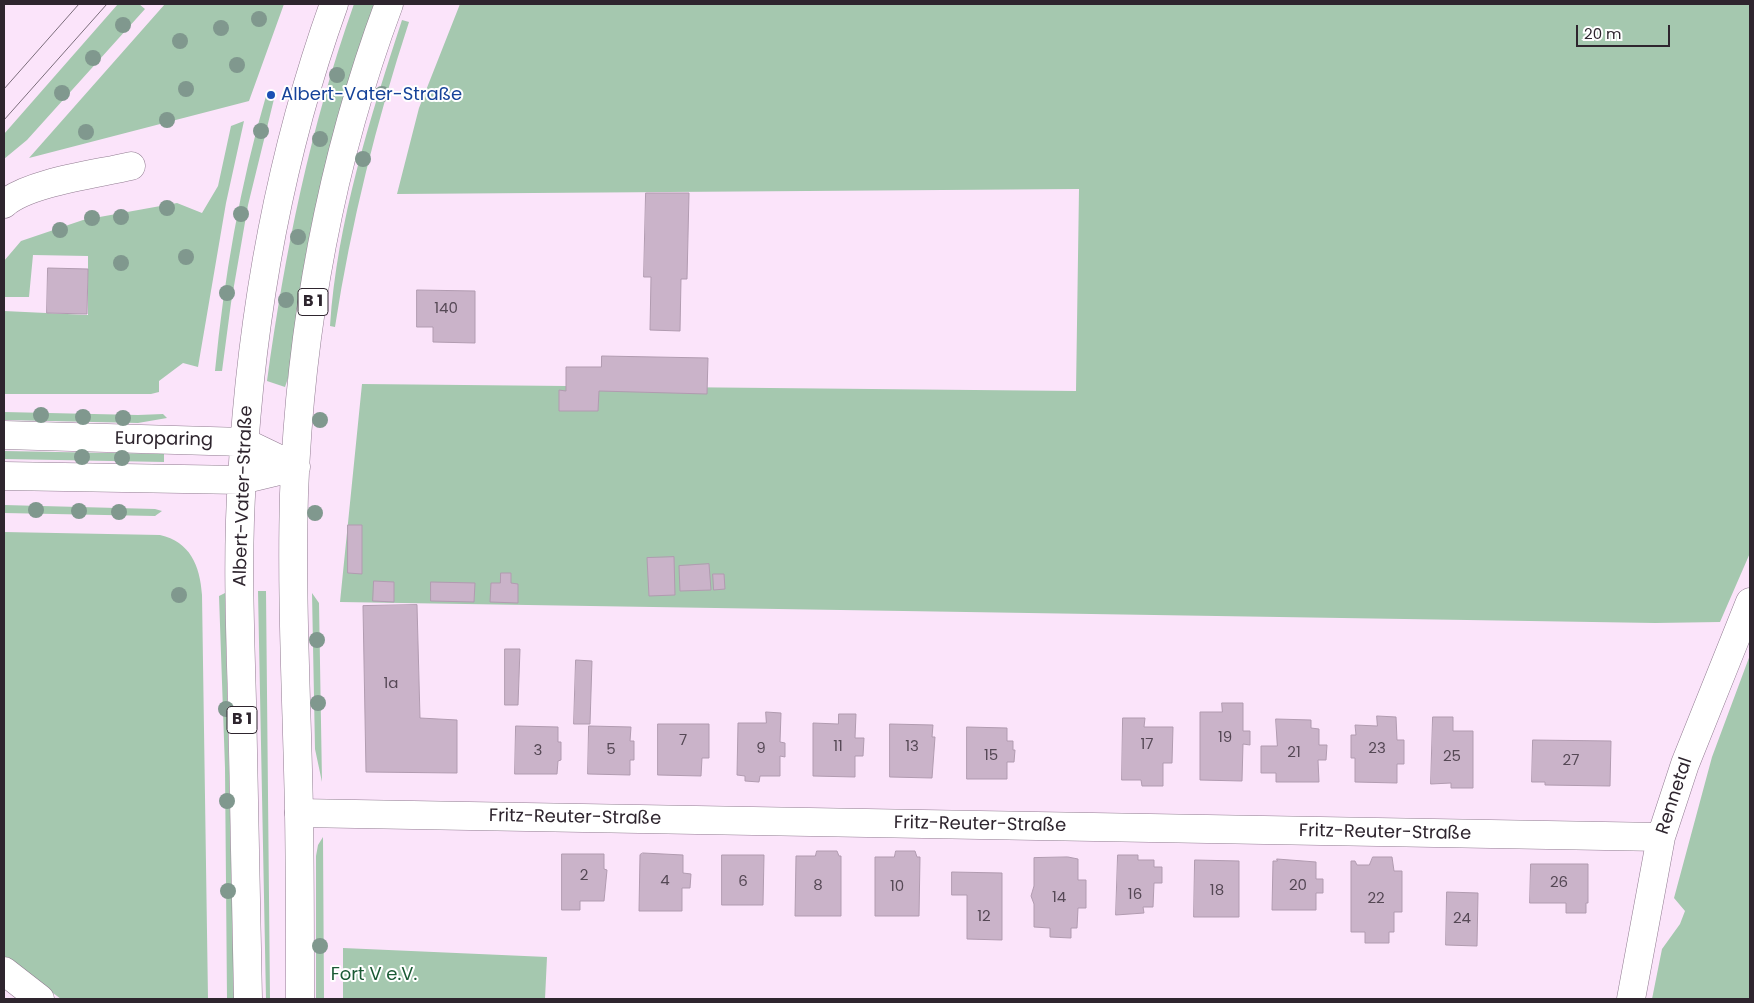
<!DOCTYPE html>
<meta charset="utf-8">
<style>
body{margin:0}
#map{position:relative;width:1754px;height:1003px;overflow:hidden;background:#fbe4fa;font-family:Poppins,sans-serif}
canvas{display:block}
.frame{position:absolute;inset:0;border:5px solid #2e252e;pointer-events:none}
.scale{position:absolute;left:1576px;top:25px;width:94px;height:22px;box-sizing:border-box;border:2px solid #2e252e;border-top:0;padding-left:6px;font-size:15px;line-height:18px;white-space:nowrap;color:#2e252e;-webkit-text-stroke:4px #fff;paint-order:stroke}
</style>
<div id="map">
<canvas width="1754" height="1003"></canvas>
<div class="frame"></div>
<div class="scale">20 m</div>
</div>
<script>
const ctx = document.querySelector('canvas').getContext('2d');
ctx.lineJoin = 'round';
function paint(path, color) { ctx.fillStyle = color; ctx.fill(path, 'evenodd'); }
function trace(path, color, width, dash) { ctx.strokeStyle = color; ctx.lineWidth = width; ctx.lineCap = dash ? 'butt' : 'round'; ctx.setLineDash(dash || []); ctx.stroke(path); }
function label(font, color, halo, rows, align = 'center') {
  ctx.font = font + ' Poppins,sans-serif'; ctx.lineWidth = 4; ctx.setLineDash([]); ctx.textBaseline = 'middle'; ctx.strokeStyle = halo; ctx.fillStyle = color; for (const [text, x, y, turn = 0] of rows) {
    ctx.save(); ctx.translate(x, y); ctx.rotate((+turn || 0) * Math.PI / 180); ctx.textAlign = isNaN(turn) ? turn : align; if (halo) ctx.strokeText(text, 0, 0); ctx.fillText(text, 0, 0); ctx.restore();
  }
}
paint(new Path2D(`
 M 118,4 L 139,4 L 145,9 L 27,140 L 4,159 L 4,134 Z
 M 165,4 L 284,4 L 249,101 L 29,158 Z
 M 354,4 L 374,4 C 352,70 332,137 316,205 C 303,261 296,318 289,375 L 285,387 L 267,381 C 285,251 310,128 354,4 Z
 M 460,4 L 1750,4 L 1750,553 L 1720,622 L 1655,623 L 340,602 L 362,384 L 1076,391 L 1079,189 L 397,194 L 419,108 Z
 M 402,20 L 409,22 C 376,123 351,223 335,327 L 330,326 C 337,222 370,118 402,20 Z
 M 266,96 L 274,99 L 248,205 L 231,303 L 222,371 L 215,371 C 224,278 240,185 266,96 Z
 M 244,121 L 226,203 L 198,367 L 183,363 L 159,381 L 159,392 L 151,394 L 4,394 L 4,311 L 88,315 L 88,256 L 33,255 L 29,297 L 4,297 L 4,261 L 21,241 L 83,220 L 177,203 L 202,213 L 218,186 L 231,126 Z
 M 4,412 L 138,415 L 163,414 L 167,418 L 138,423 L 4,420 Z
 M 4,451 L 164,454 L 164,462 L 4,459 Z
 M 4,505 L 155,509 L 162,511 L 155,516 L 4,513 Z
 M 4,532 L 160,535 C 190,542 200,565 202,595 L 208,999 L 61,999 L 4,956 Z
 M 258,591 L 266,591 L 270,999 L 266,999 Z
 M 225,593 L 234,999 L 227,999 L 225,768 L 219,596 Z
 M 312,593 L 319,603 L 322,782 L 315,749 Z
 M 1750,655 L 1750,999 L 1652,999 L 1662,949 L 1680,924 L 1685,911 L 1674,898 L 1712,757 Z
 M 323,837 L 324,999 L 316,999 L 316,856 L 318,845 Z
 M 343,948 L 547,957 L 545,999 L 343,999 Z`), '#a5c8af');
const building = new Path2D(`
 M 646,193 L 689,193 L 687,279 L 681,279 L 680,331 L 650,330 L 651,277 L 644,277 Z
 M 48,268 L 88,269 L 87,314 L 47,313 Z
 M 417,290 L 475,291 L 475,343 L 433,342 L 433,327 L 417,327 Z
 M 602,356 L 708,358 L 707,394 L 599,391 L 598,411 L 559,411 L 559,390 L 566,391 L 566,367 L 601,367 Z
 M 348,525 L 362,525 L 362,574 L 348,573 Z
 M 674,557 L 675,595 L 649,596 L 647,558 Z
 M 709,564 L 711,590 L 680,591 L 679,566 Z
 M 501,573 L 511,573 L 511,583 L 518,584 L 518,603 L 490,602 L 491,583 L 500,583 Z
 M 713,574 L 724,574 L 725,589 L 714,590 Z
 M 374,581 L 394,582 L 394,602 L 373,601 Z
 M 431,582 L 475,583 L 474,602 L 431,601 Z
 M 417,605 L 420,718 L 457,720 L 457,773 L 366,772 L 363,606 Z
 M 505,649 L 520,649 L 518,705 L 505,705 Z
 M 576,660 L 592,661 L 590,724 L 574,724 Z
 M 1222,703 L 1243,703 L 1243,731 L 1250,731 L 1250,745 L 1243,744 L 1242,781 L 1200,780 L 1200,712 L 1222,712 Z
 M 766,712 L 781,713 L 780,742 L 785,743 L 785,757 L 780,756 L 780,776 L 760,776 L 759,782 L 745,781 L 745,776 L 737,775 L 738,723 L 766,723 Z
 M 839,714 L 856,714 L 855,738 L 864,738 L 863,756 L 855,756 L 855,777 L 813,776 L 813,723 L 838,724 Z
 M 1377,716 L 1396,717 L 1397,740 L 1404,740 L 1404,764 L 1397,764 L 1397,783 L 1355,782 L 1355,758 L 1351,758 L 1351,735 L 1356,735 L 1355,725 L 1377,726 Z
 M 1433,717 L 1453,717 L 1453,731 L 1473,731 L 1473,788 L 1451,788 L 1451,783 L 1431,784 Z
 M 1123,718 L 1145,718 L 1144,727 L 1173,727 L 1172,763 L 1163,763 L 1163,786 L 1142,786 L 1141,780 L 1122,780 Z
 M 1276,719 L 1311,720 L 1311,728 L 1319,729 L 1319,745 L 1327,745 L 1326,760 L 1318,760 L 1319,782 L 1276,782 L 1276,773 L 1261,773 L 1261,746 L 1277,746 Z
 M 658,724 L 709,724 L 709,758 L 702,758 L 701,776 L 658,775 Z
 M 890,724 L 933,725 L 932,737 L 935,737 L 932,778 L 890,777 Z
 M 516,726 L 558,727 L 558,742 L 561,742 L 561,760 L 558,761 L 557,774 L 515,774 Z
 M 589,726 L 631,727 L 630,741 L 634,741 L 634,760 L 630,760 L 630,775 L 588,774 Z
 M 967,727 L 1007,728 L 1007,741 L 1013,741 L 1013,750 L 1015,750 L 1014,762 L 1007,762 L 1007,779 L 967,779 Z
 M 1533,740 L 1611,741 L 1610,786 L 1545,785 L 1545,782 L 1532,782 Z
 M 817,851 L 837,851 L 839,856 L 841,856 L 841,916 L 795,916 L 796,856 L 815,856 Z
 M 896,851 L 915,851 L 917,857 L 920,857 L 919,916 L 875,916 L 875,857 L 894,857 Z
 M 643,853 L 683,855 L 683,873 L 691,874 L 690,888 L 682,888 L 682,911 L 639,911 L 640,855 Z
 M 562,854 L 604,854 L 604,869 L 607,870 L 604,901 L 580,901 L 580,910 L 562,910 Z
 M 722,855 L 764,855 L 763,905 L 722,905 Z
 M 1118,855 L 1138,855 L 1138,860 L 1154,860 L 1154,867 L 1162,867 L 1162,883 L 1154,883 L 1153,907 L 1143,907 L 1144,913 L 1116,915 Z
 M 1068,857 L 1078,859 L 1078,880 L 1086,880 L 1086,908 L 1078,908 L 1077,928 L 1071,928 L 1071,938 L 1050,937 L 1050,928 L 1034,927 L 1034,904 L 1031,896 L 1034,886 L 1034,858 Z
 M 1373,857 L 1392,857 L 1394,871 L 1402,871 L 1402,912 L 1394,912 L 1394,932 L 1389,932 L 1389,943 L 1365,943 L 1365,932 L 1351,932 L 1351,861 L 1355,861 L 1357,865 L 1369,865 Z
 M 1277,859 L 1316,862 L 1316,879 L 1323,879 L 1323,893 L 1316,893 L 1316,910 L 1272,910 L 1273,861 L 1277,861 Z
 M 1195,860 L 1239,861 L 1239,917 L 1194,917 Z
 M 1531,864 L 1588,864 L 1588,903 L 1586,903 L 1586,913 L 1566,913 L 1566,903 L 1530,903 Z
 M 952,872 L 1002,873 L 1002,940 L 967,939 L 967,895 L 952,895 Z
 M 1447,892 L 1478,893 L 1477,946 L 1446,945 Z`);
paint(building, '#cab3c9');
trace(building, '#b19bb0', 1);
const minor = new Path2D(`
 M 4,204 C 29,182 98,174 131,166
 M 299,813 L 1661,837
 M 4,971 L 40,999
 M 1631,999 L 1661,837 L 1685,764 L 1750,602`);
const major = new Path2D(`
 M 4,435 L 244,442 L 296,467
 M 4,476 L 242,480 L 296,467
 M 248,999 C 246,900 244,800 242,701 C 240,627 237,553 242,479 C 251,317 279,157 334,4
 M 300,999 C 300,937 300,874 299,812 C 297,706 291,600 294,494 C 300,328 331,159 389,4`);
trace(minor, '#917c91', 29);
trace(major, '#917c91', 29);
trace(minor, '#fff', 28);
trace(major, '#fff', 28);
trace(new Path2D(`
 M 4,89 L 79,4
 M 4,120 L 107,4`), '#7b6d7b', 1);
ctx.fillStyle = '#80988e';
for (const [x, y] of [
 [259,19],
 [123,25],
 [221,28],
 [180,41],
 [93,58],
 [237,65],
 [337,75],
 [186,89],
 [62,93],
 [382,94],
 [167,120],
 [261,131],
 [86,132],
 [320,139],
 [363,159],
 [167,208],
 [241,214],
 [121,217],
 [92,218],
 [60,230],
 [298,237],
 [186,257],
 [121,263],
 [227,293],
 [286,300],
 [41,415],
 [83,417],
 [123,418],
 [320,420],
 [82,457],
 [122,458],
 [36,510],
 [79,511],
 [119,512],
 [315,513],
 [179,595],
 [317,640],
 [318,703],
 [226,709],
 [227,801],
 [228,891],
 [320,946]
]) { ctx.beginPath(); ctx.arc(x, y, 8, 0, 2 * Math.PI); ctx.fill(); }
for (const [x, y, r, color] of [
 [271,95,5,"#1a4fb4"]
]) { const dot = new Path2D(); dot.arc(x, y, r, 0, 2 * Math.PI); ctx.fillStyle = color; ctx.fill(dot); trace(dot, '#fff', 2); }
label('15px', '#554855', null, [
 ["140",446,309],
 ["1a",391,684],
 ["19",1225,738],
 ["7",683,741],
 ["17",1147,745],
 ["11",838,747],
 ["13",912,747],
 ["9",761,749],
 ["23",1377,749],
 ["5",611,750],
 ["3",538,751],
 ["21",1294,753],
 ["15",991,756],
 ["25",1452,757],
 ["27",1571,761],
 ["2",584,876],
 ["4",665,881],
 ["6",743,882],
 ["26",1559,883],
 ["8",818,886],
 ["20",1298,886],
 ["10",897,887],
 ["18",1217,891],
 ["16",1135,895],
 ["14",1059,898],
 ["22",1376,899],
 ["12",984,917],
 ["24",1462,919]
]);
for (const [x, y, w] of [
 [313,302,30],
 [242,720,30]
]) { const box = new Path2D(); box.roundRect(x - w / 2, y - 13.5, w, 27, 4); ctx.fillStyle = '#fff'; ctx.fill(box); trace(box, '#2e252e', 1); }
label('bold 16px', '#2e252e', null, [
 ["B 1",313,302],
 ["B 1",242,720]
]);
label('18px', '#164399', '#fff', [
 ["Albert-Vater-Straße",281,95]
], 'left');
label('18px', '#2e252e', '#fff', [
 ["Europaring",164,440,1],
 ["Albert-Vater-Straße",244,496,-88],
 ["Rennetal",1675,796,-72],
 ["Fritz-Reuter-Straße",575,818,1],
 ["Fritz-Reuter-Straße",980,825,1],
 ["Fritz-Reuter-Straße",1385,833,1]
]);
label('18px', '#1b5a35', '#fff', [
 ["Fort V e.V.",374,975]
]);
</script>
